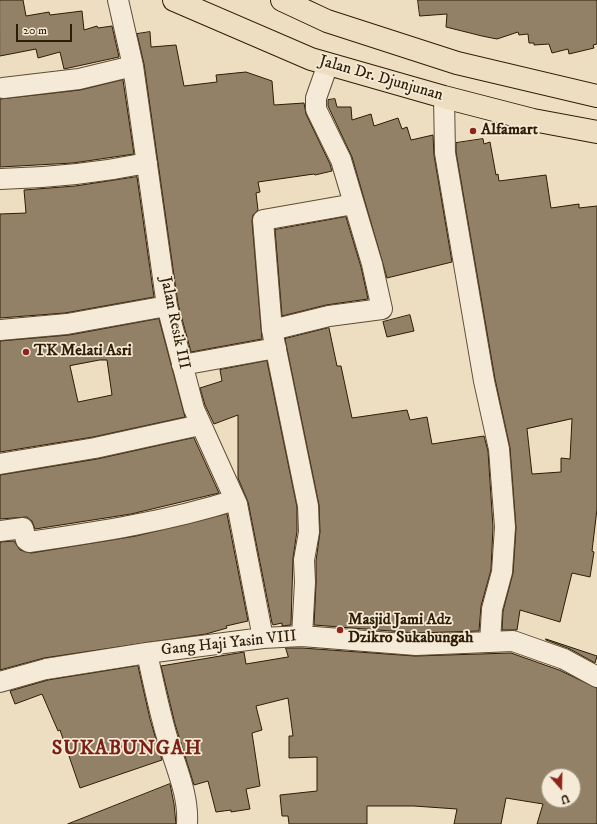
<!DOCTYPE html>
<style>
body{margin:0}
#map{position:relative;width:597px;height:824px;overflow:hidden;background:#eedec1;font-family:"IM FELL DW Pica",serif}
canvas{display:block}
.north{position:absolute;left:541px;top:768px;width:40px;height:40px;box-sizing:border-box;background:#f4ead7;border:1px solid #a59883;border-radius:50%;rotate:160deg;font-size:11px;font-weight:700;line-height:16px;text-align:center;color:#2e1d05}
.north::after{content:'';display:block;margin:auto;width:14px;height:18px;background:#8f2418;clip-path:polygon(50% 0,100% 100%,50% 72%,0 100%)}
.scale{position:absolute;left:16px;top:24px;width:56px;height:18px;box-sizing:border-box;border:2px solid #2e1d05;border-top:0;padding-left:5px;font-size:12px;line-height:14px;white-space:nowrap;color:#2e1d05;-webkit-text-stroke:3px #f4ead7;paint-order:stroke}
</style>
<div id="map">
<canvas width="597" height="824"></canvas>
<div class="north">U</div>
<div class="scale">20 m</div>
</div>
<script>
const ctx = document.querySelector('canvas').getContext('2d');
ctx.lineJoin = 'round';
function paint(path, color) { ctx.fillStyle = color; ctx.fill(path, 'evenodd'); }
function trace(path, color, width, dash) { ctx.strokeStyle = color; ctx.lineWidth = width; ctx.lineCap = dash ? 'butt' : 'round'; ctx.setLineDash(dash || []); ctx.stroke(path); }
function label(font, color, halo, rows, align = 'center') {
  ctx.font = font + ' "IM FELL DW Pica",serif'; ctx.lineWidth = 3.5; ctx.setLineDash([]); ctx.textBaseline = 'middle'; ctx.strokeStyle = halo; ctx.fillStyle = color; for (const [text, x, y, turn = 0] of rows) {
    ctx.save(); ctx.translate(x, y); ctx.rotate((+turn || 0) * Math.PI / 180); ctx.textAlign = isNaN(turn) ? turn : align; if (halo) ctx.strokeText(text, 0, 0); ctx.fillText(text, 0, 0); ctx.restore();
  }
}
const building = new Path2D(`
 M 0,0 L 23,0 L 26,16 L 49,12 L 50,15 L 82,11 L 84,30 L 97,26 L 98,28 L 112,26 L 119,57 L 64,69 L 60,52 L 38,58 L 36,49 L 0,56 Z
 M 418,0 L 597,0 L 597,44 L 593,45 L 594,48 L 569,54 L 568,49 L 552,53 L 549,44 L 534,45 L 534,43 L 529,43 L 528,34 L 519,35 L 518,32 L 497,39 L 482,36 L 446,27 L 447,14 L 420,16 Z
 M 150,32 L 151,47 L 176,45 L 184,86 L 217,82 L 216,75 L 246,72 L 272,81 L 274,105 L 304,103 L 306,114 L 330,164 L 332,171 L 315,175 L 314,174 L 258,182 L 260,192 L 256,193 L 258,210 L 253,215 L 252,221 L 262,339 L 191,352 L 178,304 L 144,64 L 137,34 Z
 M 123,80 L 134,154 L 73,163 L 0,167 L 0,99 L 80,90 Z
 M 335,99 L 337,107 L 351,107 L 352,120 L 371,114 L 374,126 L 398,118 L 402,129 L 407,127 L 411,140 L 433,135 L 434,155 L 452,262 L 387,278 L 352,157 L 328,106 L 328,100 Z
 M 483,139 L 484,144 L 490,142 L 496,175 L 498,174 L 499,181 L 546,175 L 551,208 L 579,204 L 579,208 L 597,206 L 597,509 L 592,551 L 594,552 L 590,577 L 572,573 L 560,622 L 520,610 L 517,630 L 502,630 L 503,611 L 513,573 L 516,528 L 510,448 L 495,379 L 456,152 L 456,143 ZM 572,419 L 570,459 L 561,458 L 561,472 L 532,474 L 527,429 Z
 M 137,177 L 154,297 L 65,313 L 0,318 L 0,214 L 26,213 L 24,190 L 75,186 Z
 M 346,217 L 361,267 L 368,299 L 326,305 L 282,316 L 275,230 Z
 M 410,315 L 414,331 L 387,337 L 383,322 Z
 M 159,319 L 185,417 L 93,437 L 0,452 L 0,341 L 69,335 ZM 100,360 L 107,360 L 112,395 L 78,402 L 70,366 Z
 M 329,328 L 337,366 L 341,366 L 352,418 L 407,410 L 410,420 L 427,417 L 432,444 L 484,436 L 488,451 L 493,527 L 491,570 L 481,606 L 479,631 L 416,633 L 314,625 L 316,583 L 316,561 L 320,532 L 319,505 L 285,339 Z
 M 267,361 L 297,507 L 297,531 L 293,558 L 291,625 L 282,626 L 282,623 L 273,625 L 272,623 L 248,502 L 238,478 L 238,415 L 214,424 L 205,405 L 200,388 L 222,381 L 220,370 Z
 M 194,438 L 219,493 L 131,514 L 35,529 L 32,521 L 27,517 L 0,519 L 0,475 L 97,459 Z
 M 227,514 L 248,621 L 226,626 L 227,628 L 206,634 L 44,658 L 0,670 L 0,542 L 14,541 L 20,550 L 31,553 L 136,536 Z
 M 546,639 L 597,656 L 595,663 L 570,649 L 546,640 Z
 M 286,648 L 302,648 L 415,656 L 511,653 L 559,670 L 597,688 L 597,824 L 537,824 L 543,804 L 506,798 L 501,824 L 454,824 L 457,809 L 414,806 L 367,806 L 367,824 L 289,824 L 288,816 L 282,816 L 280,795 L 317,791 L 317,757 L 289,758 L 289,736 L 293,736 L 288,698 L 256,706 L 262,730 L 252,733 L 260,786 L 246,789 L 250,809 L 231,812 L 231,810 L 216,812 L 208,781 L 194,785 L 175,724 L 161,666 L 244,652 L 246,664 L 288,657 ZM 549,776 L 573,776 L 573,800 L 549,800 Z
 M 138,666 L 150,719 L 162,760 L 80,788 L 60,730 L 58,731 L 42,694 L 15,704 L 10,691 L 48,680 Z
 M 170,784 L 174,804 L 176,824 L 68,824 Z`);
paint(building, '#928167');
trace(building, '#2e1d05', 1);
const street = new Path2D(`
 M 118,0 L 133,66 L 167,306 L 194,409 L 237,504 L 263,638
 M 328,64 L 316,98 L 316,109 L 341,160 L 372,264 L 382,309 L 329,316 L 272,330 L 263,220 L 354,204
 M 3,88 L 79,79 L 133,66
 M 444,97 L 445,153 L 484,381 L 499,449 L 505,527 L 502,572 L 492,609 L 490,642
 M 0,179 C 50,178 98,173 147,163
 M 0,330 L 67,324 L 167,306
 M 272,330 L 308,506 L 309,532 L 304,560 L 305,582 L 302,636
 M 182,365 L 276,348
 M 0,464 L 95,448 L 200,425
 M 0,531 L 23,528 L 26,540 L 29,542 C 99,532 169,521 235,500
 M 147,653 C 153,681 159,710 167,737 C 175,766 189,794 187,824
 M 0,682 L 46,669 L 147,653 L 263,638 L 302,636 L 416,645 L 513,641 L 564,659 L 597,677`);
const highway = new Path2D(`
 M 174,0 L 311,59 L 444,97 L 533,120 L 597,132
 M 282,0 L 327,21 L 457,63 L 597,96`);
trace(street, '#5e4d34', 22);
trace(highway, '#2e1d05', 24);
trace(street, '#f4ead7', 20);
trace(highway, '#eedec1', 22);
for (const [x, y, r, color] of [
 [473,131,4,"#8f2418"],
 [26,352,4,"#8f2418"],
 [340,630,4,"#8f2418"]
]) { const dot = new Path2D(); dot.arc(x, y, r, 0, 2 * Math.PI); ctx.fillStyle = color; ctx.fill(dot); trace(dot, '#f4ead7', 1.5); }
label('16px', '#2e1d05', '#f4ead7', [
 ["Jalan Dr. Djunjunan",381,79,16],
 ["Jalan Resik III",174,323,78],
 ["Gang Haji Yasin VIII",229,644,-6]
]);
label('bold 16px', '#2e1d05', '#f4ead7', [
 ["Alfamart",481,131],
 ["TK Melati Asri",34,352],
 ["Masjid Jami Adz",348,621],
 ["Dzikro Sukabungah",348,639]
], 'left');
ctx.letterSpacing = '1px';
label('bold 20px', '#7a1f14', '#f4ead7', [
 ["SUKABUNGAH",127,750]
]);
ctx.letterSpacing = '0px';
</script>
